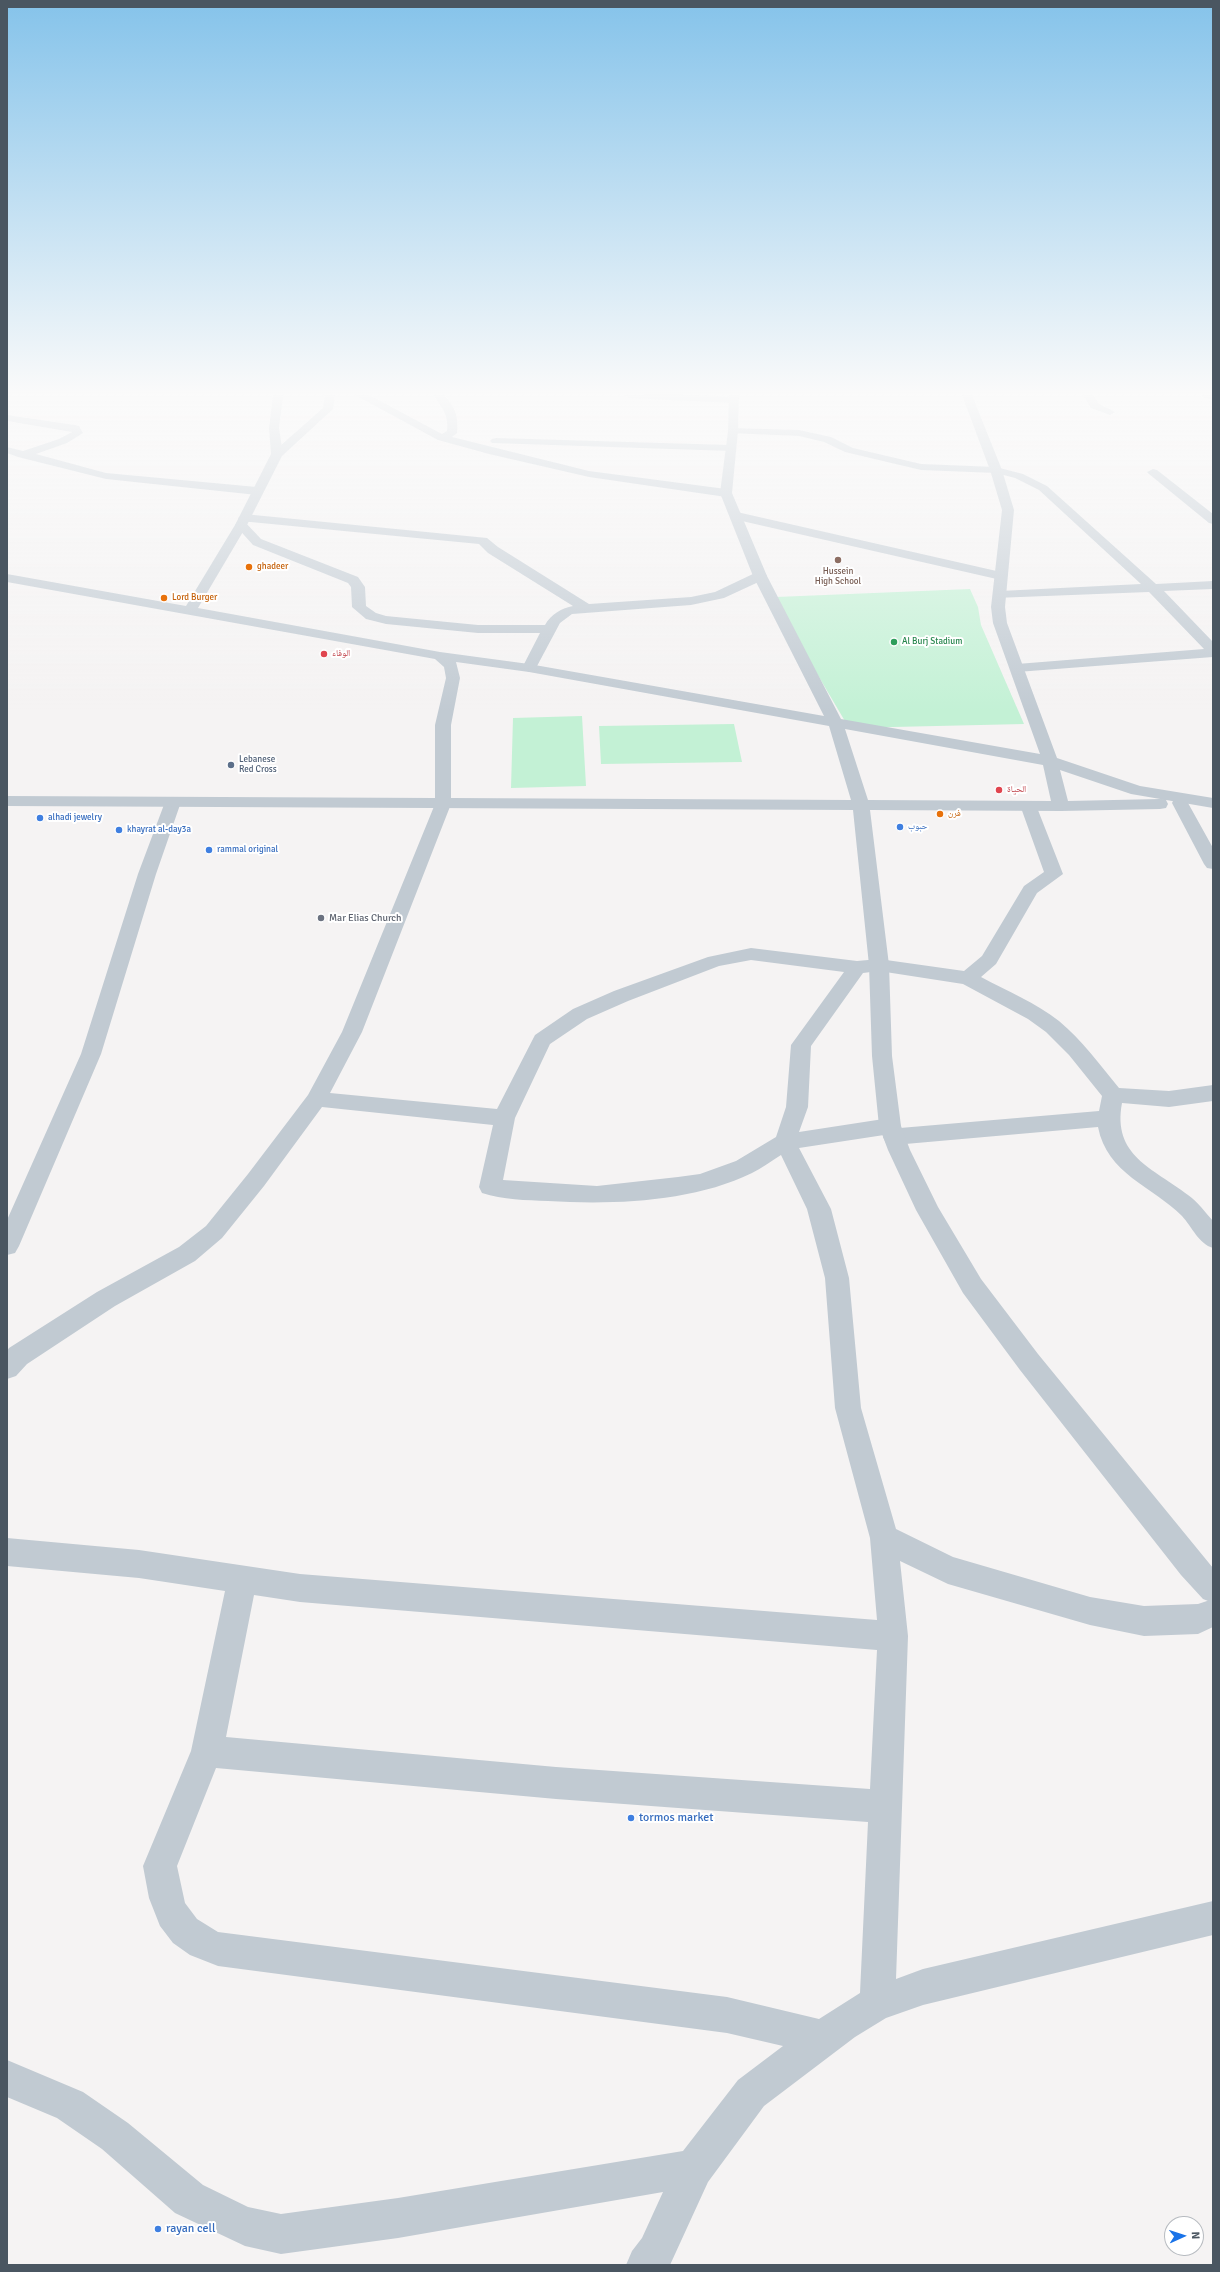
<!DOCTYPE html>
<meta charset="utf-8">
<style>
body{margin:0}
#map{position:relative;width:1220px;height:2272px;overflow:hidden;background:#f5f3f3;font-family:Signika,sans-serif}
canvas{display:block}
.frame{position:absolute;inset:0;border:8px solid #4a5661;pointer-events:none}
.north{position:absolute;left:1164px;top:2216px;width:40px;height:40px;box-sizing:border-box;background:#fff;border:1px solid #b7bbc0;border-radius:50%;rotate:87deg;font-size:11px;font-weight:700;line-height:16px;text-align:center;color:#4a5661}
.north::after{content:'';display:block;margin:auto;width:14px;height:18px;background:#1a73e8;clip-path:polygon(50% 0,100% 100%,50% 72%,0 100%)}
</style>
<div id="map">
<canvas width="1220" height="2272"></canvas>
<div class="frame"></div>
<div class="north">N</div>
</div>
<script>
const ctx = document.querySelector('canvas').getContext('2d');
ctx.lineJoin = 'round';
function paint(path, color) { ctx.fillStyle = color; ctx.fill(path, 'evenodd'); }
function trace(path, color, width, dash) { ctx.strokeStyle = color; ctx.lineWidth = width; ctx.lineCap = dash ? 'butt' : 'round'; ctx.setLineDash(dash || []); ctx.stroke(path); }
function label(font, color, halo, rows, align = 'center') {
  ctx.font = font + ' Signika,"Noto Naskh Arabic",sans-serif'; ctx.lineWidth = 4; ctx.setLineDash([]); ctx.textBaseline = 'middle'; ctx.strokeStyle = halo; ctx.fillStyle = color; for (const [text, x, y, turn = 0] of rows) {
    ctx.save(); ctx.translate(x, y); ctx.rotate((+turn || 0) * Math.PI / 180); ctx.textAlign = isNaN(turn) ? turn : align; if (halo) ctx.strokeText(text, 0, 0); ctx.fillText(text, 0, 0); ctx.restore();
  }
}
paint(new Path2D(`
 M 970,589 L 978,607 L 981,625 L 1024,724 L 849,728 L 786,621 L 776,597 Z
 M 582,716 L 586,786 L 511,788 L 513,718 Z
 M 734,724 L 742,762 L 601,764 L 599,726 Z`), '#c3f1d5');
paint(new Path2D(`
 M 273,395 L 283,395 L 279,428 L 283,454 L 277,457 L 271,454 L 269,428 Z
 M 355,395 L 369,395 L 442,434 L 447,431 C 449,415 442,407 433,395 L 444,395 C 455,407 459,417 457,433 L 452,437 L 589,471 L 726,489 L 732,493 L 726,497 L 589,477 L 489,454 L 438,440 Z
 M 624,395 C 640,395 732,393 738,400 L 733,403 L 629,398 Z
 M 1083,395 L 1093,395 L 1099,404 L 1115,412 L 1110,415 L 1091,408 Z
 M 1201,395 L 1213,395 L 1213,400 L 1202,397 Z
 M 7,415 L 75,425 L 79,426 L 83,433 L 67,443 L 36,454 L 106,473 L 257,487 L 263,491 L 257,495 L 106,479 L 18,457 L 7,453 L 7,447 L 23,451 L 59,439 L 72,432 L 7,421 Z
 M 733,428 L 799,430 L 831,437 L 853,448 L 921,464 L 996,467 L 1023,474 L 1047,486 L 1156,584 L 1213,581 L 1213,589 L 1164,591 L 1213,642 L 1213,657 L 1017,672 L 1012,671 L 1010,668 L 1012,665 L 1017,664 L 1204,649 L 1149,592 L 995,598 L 993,595 L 995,592 L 1000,591 L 1141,584 L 1039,490 L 1015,478 L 996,473 L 921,470 L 845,452 L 824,442 L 799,436 L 729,433 L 728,431 L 729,429 Z
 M 496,438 L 730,445 L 736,448 L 730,451 L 492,443 L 490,441 L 492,439 Z
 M 1153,469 L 1157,470 L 1213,514 L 1213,524 L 1209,523 L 1149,474 L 1147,472 Z
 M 737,512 L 1001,572 L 1008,576 L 1001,580 L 733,519 L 731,516 L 733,513 Z
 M 244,514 L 487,538 L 498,547 L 589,604 L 691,597 L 715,592 L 755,573 L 765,573 L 767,576 L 765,579 L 724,598 L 691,605 L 572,614 L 560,623 L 536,668 L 529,672 L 522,668 L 540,633 L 478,633 L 386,624 L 366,619 L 352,607 L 351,587 L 348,583 L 253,545 L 235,525 L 237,522 L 245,522 L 261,539 L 358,577 L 365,587 L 366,606 L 376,613 L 386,616 L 478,625 L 545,625 C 551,614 562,608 573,606 L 488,553 L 479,544 L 240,521 L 238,518 Z
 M 173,797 L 179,798 L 181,802 L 156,874 L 101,1054 L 19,1246 L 15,1253 L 7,1255 L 7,1220 L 81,1054 L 138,874 L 165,802 L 167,798 Z
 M 1180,798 L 1186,799 L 1188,803 L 1213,848 L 1213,869 L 1207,868 L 1204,864 L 1172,803 L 1174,799 Z
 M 443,799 L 449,800 L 451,804 L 362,1032 L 330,1093 L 497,1109 L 535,1035 L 573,1009 L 614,991 L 708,957 L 751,948 L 857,961 L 879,959 L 964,971 L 982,956 L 1024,886 L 1044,872 L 1020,805 L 1022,801 L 1034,801 L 1036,805 L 1063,874 L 1037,893 L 996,964 L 981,977 C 1007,991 1036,1003 1059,1021 C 1082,1040 1100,1065 1119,1088 L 1169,1091 L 1213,1085 L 1213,1101 L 1169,1107 L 1122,1103 C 1112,1156 1153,1168 1188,1195 C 1198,1202 1205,1212 1213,1221 L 1213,1248 C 1199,1244 1192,1227 1182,1216 C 1152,1186 1107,1174 1098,1127 L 894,1145 L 886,1143 L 883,1137 L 884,1135 L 799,1148 L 831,1209 L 849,1278 L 861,1408 L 896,1529 L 953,1557 L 1090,1597 L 1144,1606 L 1198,1604 L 1213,1599 L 1213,1627 L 1198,1634 L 1144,1636 L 1090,1625 L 948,1584 L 900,1561 L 908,1636 L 896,1979 L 923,1969 L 1213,1901 L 1213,1935 L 923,2005 L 886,2018 L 855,2037 L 764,2106 L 708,2182 L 670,2265 L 626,2265 L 632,2251 L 642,2238 L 663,2192 L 398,2238 L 281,2254 L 245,2246 L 175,2213 L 102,2149 L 57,2118 L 7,2097 L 7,2060 L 83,2092 L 128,2123 L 203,2185 L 248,2207 L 281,2214 L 398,2198 L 683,2151 L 738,2080 L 783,2046 L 727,2033 L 218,1966 L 190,1955 L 173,1943 L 160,1926 L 149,1898 L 143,1866 L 191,1751 L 225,1591 L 139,1578 L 7,1566 L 7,1538 L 139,1550 L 300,1574 L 877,1620 L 870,1538 L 835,1408 L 825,1278 L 807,1209 L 781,1155 C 771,1161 762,1168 752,1173 C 693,1202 613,1205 548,1201 C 526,1200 503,1200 482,1193 L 479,1187 L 493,1125 L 322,1107 L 264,1186 L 222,1238 L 195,1261 L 115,1306 L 27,1364 L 16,1376 L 7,1379 L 7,1351 L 9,1348 L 97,1292 L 179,1247 L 206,1226 L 248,1174 L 308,1095 L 342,1032 L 435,804 L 437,800 ZM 751,960 L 844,972 L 791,1045 L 786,1107 L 776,1137 L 736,1161 L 700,1174 L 678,1177 L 597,1186 L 503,1180 L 515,1118 L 550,1044 L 587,1019 L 628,1001 L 719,966 ZM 879,971 L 963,984 L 1028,1019 L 1046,1032 L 1069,1055 L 1102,1096 L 1099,1111 L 900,1128 L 901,1126 L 898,1120 L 890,1118 L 799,1132 L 808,1107 L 811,1046 L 863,973 ZM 254,1595 L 300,1602 L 877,1650 L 870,1789 L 556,1767 L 226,1737 ZM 216,1768 L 556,1799 L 868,1822 L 860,1993 L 819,2019 L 727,1997 L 218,1932 L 197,1919 L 185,1903 L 177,1866 Z`), '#c1cad2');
paint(new Path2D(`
 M 325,395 L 335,395 L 333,409 L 282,456 L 247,525 L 198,608 L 440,652 L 529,664 L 824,716 L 753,576 L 720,493 L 728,431 L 729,395 L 739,395 L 738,431 L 732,493 L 767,576 L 841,719 L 1040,754 L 993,623 L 991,607 L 1002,510 L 990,470 L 962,395 L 972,395 L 1002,470 L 1014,510 L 1005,607 L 1007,623 L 1057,758 L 1140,786 L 1213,798 L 1213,808 L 1131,794 L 1060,770 L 1068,801 L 1160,799 L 1166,800 L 1168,804 L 1166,808 L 1160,809 L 1061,811 L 870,810 L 889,965 L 892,1056 L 901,1126 L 910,1150 L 938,1207 L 981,1279 L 1038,1354 L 1213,1568 L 1213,1603 L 1203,1599 L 1181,1575 L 1020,1370 L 963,1293 L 916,1210 L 888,1150 L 879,1126 L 872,1056 L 869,965 L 853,810 L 7,806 L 7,796 L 435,798 L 435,725 L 446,678 L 444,667 L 435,659 L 7,582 L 7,574 L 186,606 L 235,525 L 271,454 L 323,408 ZM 456,662 L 529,672 L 829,726 L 851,800 L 451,798 L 451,725 L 460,678 ZM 845,729 L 1043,765 L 1051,801 L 868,800 Z`), '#c1cad2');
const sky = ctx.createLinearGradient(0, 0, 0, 713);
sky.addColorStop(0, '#85c3ea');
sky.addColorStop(0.55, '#fafafa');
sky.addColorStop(1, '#fafafa00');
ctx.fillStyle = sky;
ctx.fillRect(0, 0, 1220, 713);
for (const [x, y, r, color] of [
 [838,560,4,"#8d6e63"],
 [249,567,4,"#e8710a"],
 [164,598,4,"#e8710a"],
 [894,642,4,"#2e9e5b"],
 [324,654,4,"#e0444e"],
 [231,765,4,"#5c6f8a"],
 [999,790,4,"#e0444e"],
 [940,814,4,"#e8710a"],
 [40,818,4,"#3f7fe0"],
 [900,827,4,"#3f7fe0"],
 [119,830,4,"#3f7fe0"],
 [209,850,4,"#3f7fe0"],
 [321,918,4,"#6b7280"],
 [631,1818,4,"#3f7fe0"],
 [158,2229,4,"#3f7fe0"]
]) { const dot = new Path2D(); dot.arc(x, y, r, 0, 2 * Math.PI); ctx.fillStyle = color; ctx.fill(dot); trace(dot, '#fff', 1.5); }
label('9px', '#c56008', '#fff', [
 ["ghadeer",257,567],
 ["Lord Burger",172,598],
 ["فرن",948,814]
], 'left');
label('9px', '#785e54', '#fff', [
 ["Hussein",838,572],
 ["High School",838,582]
]);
label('9px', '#27864d', '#fff', [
 ["Al Burj Stadium",902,642]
], 'left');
label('9px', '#be3a42', '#fff', [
 ["الوفاء",332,654],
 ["الحياة",1007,790]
], 'left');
label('9px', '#4e5e75', '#fff', [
 ["Lebanese",239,760],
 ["Red Cross",239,770]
], 'left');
label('9px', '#366cbe', '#fff', [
 ["alhadi jewelry",48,818],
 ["حبوب",908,827],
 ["khayrat al-day3a",127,830],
 ["rammal original",217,850]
], 'left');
label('10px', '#5b616d', '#fff', [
 ["Mar Elias Church",329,918]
], 'left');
label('12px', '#366cbe', '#fff', [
 ["tormos market",639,1818],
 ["rayan cell",166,2229]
], 'left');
</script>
